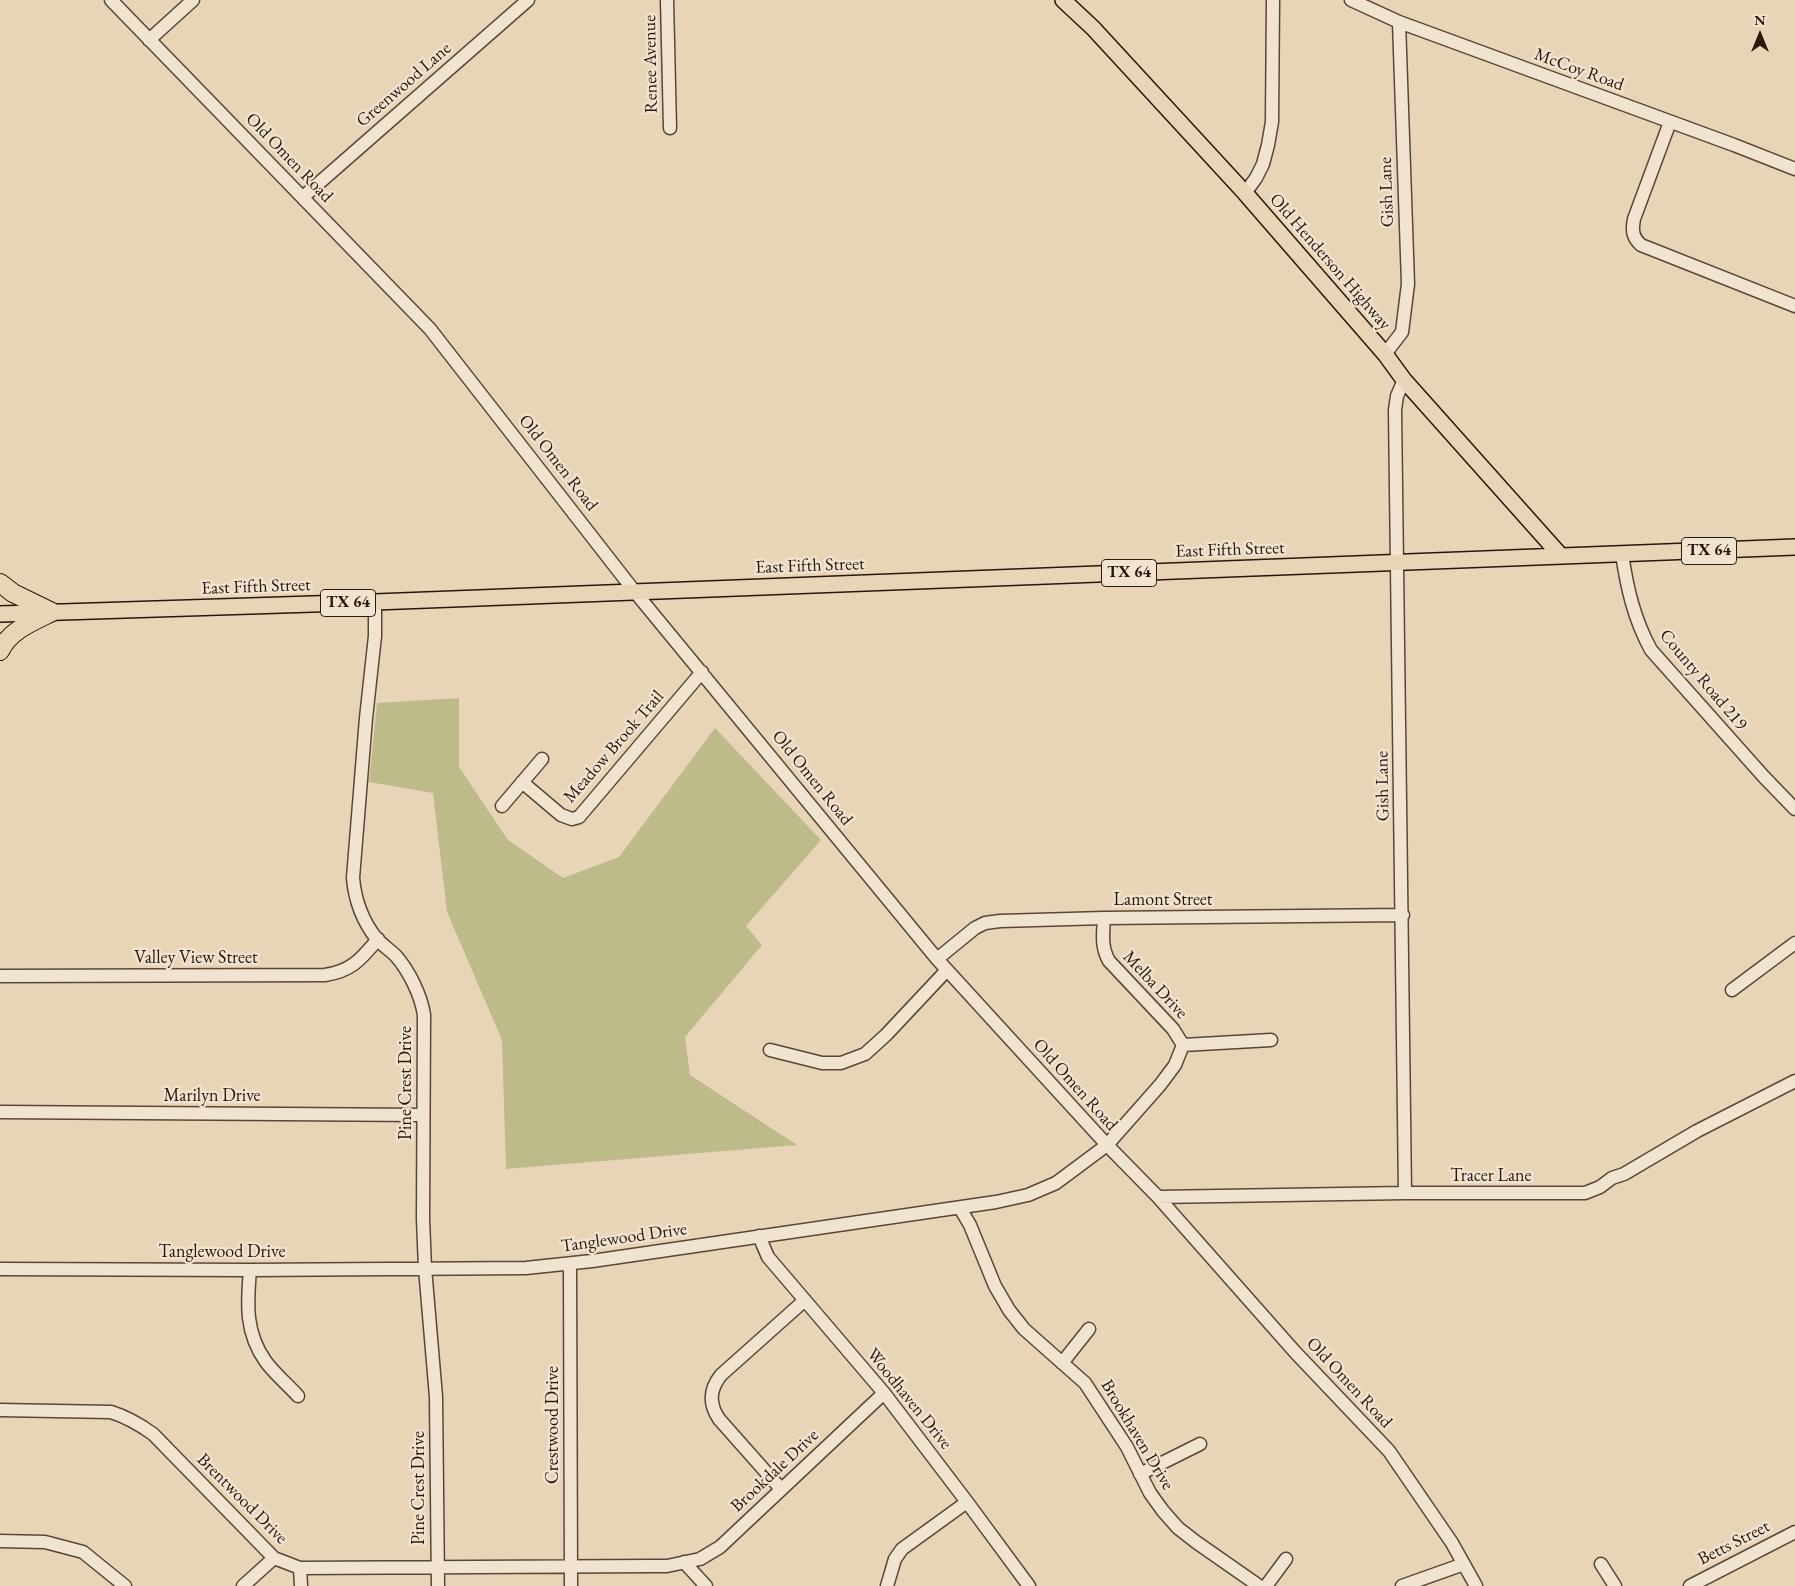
<!DOCTYPE html>
<style>
body{margin:0}
#map{position:relative;width:1795px;height:1586px;overflow:hidden;background:#e8d5b8;font-family:"EB Garamond",serif}
canvas{display:block}
.north{position:absolute;left:1735px;top:10px;width:50px;height:50px;-webkit-text-stroke:4px #f0e4d1;paint-order:stroke;rotate:0deg;font-size:14px;font-weight:700;line-height:20px;text-align:center;color:#2b160b}
.north::after{content:'';display:block;margin:auto;width:18px;height:22px;background:#2b160b;clip-path:polygon(50% 0,100% 100%,50% 72%,0 100%)}
</style>
<div id="map">
<canvas width="1795" height="1586"></canvas>
<div class="north">N</div>
</div>
<script>
const ctx = document.querySelector('canvas').getContext('2d');
ctx.lineJoin = 'round';
function paint(path, color) { ctx.fillStyle = color; ctx.fill(path, 'evenodd'); }
function trace(path, color, width, dash) { ctx.strokeStyle = color; ctx.lineWidth = width; ctx.lineCap = dash ? 'butt' : 'round'; ctx.setLineDash(dash || []); ctx.stroke(path); }
function label(font, color, halo, rows, align = 'center') {
  ctx.font = font + ' "EB Garamond",serif'; ctx.lineWidth = 4.5; ctx.setLineDash([]); ctx.textBaseline = 'middle'; ctx.strokeStyle = halo; ctx.fillStyle = color; for (const [text, x, y, turn = 0] of rows) {
    ctx.save(); ctx.translate(x, y); ctx.rotate((+turn || 0) * Math.PI / 180); ctx.textAlign = isNaN(turn) ? turn : align; if (halo) ctx.strokeText(text, 0, 0); ctx.fillText(text, 0, 0); ctx.restore();
  }
}
paint(new Path2D(`
 M 459,698 L 459,767 L 508,840 L 563,878 L 619,857 L 715,728 L 821,840 L 746,926 L 762,945 L 685,1037 L 690,1075 L 797,1145 L 506,1169 L 502,1040 L 447,912 L 433,793 L 369,782 L 377,703 Z`), '#bdbb8a');
const minor = new Path2D(`
 M 111,0 L 430,329 L 635,592 L 937,959 L 1107,1145 L 1158,1197 L 1295,1352 L 1389,1451 L 1452,1543 L 1476,1586
 M 667,0 L 670,128
 M 1351,0 L 1399,22 L 1734,145 L 1795,169
 M 149,40 L 193,0
 M 1670,122 L 1634,219 C 1632,230 1632,237 1641,245 L 1795,306
 M 1245,193 L 1256,178 L 1263,164 L 1268,145 L 1272,122 L 1273,0
 M 303,197 L 528,0
 M 1385,354 L 1402,332 L 1408,284 L 1399,22
 M 1404,380 L 1397,396 L 1395,410 L 1405,1193
 M 1622,554 C 1627,588 1634,619 1651,650 L 1764,777 L 1795,809
 M 375,602 L 375,636 L 366,718 L 353,878 C 355,901 362,920 376,938 C 382,945 390,950 396,956 C 409,971 421,995 424,1015 L 423,1219 L 425,1268 L 436,1397 L 438,1586
 M 522,782 L 561,815 L 572,819 L 579,817 L 702,672
 M 502,806 L 542,759
 M 1104,918 C 1103,934 1101,947 1109,961 L 1173,1029 L 1183,1045
 M 937,959 L 975,928 L 985,923 L 1000,921 L 1104,918 L 1403,915
 M 0,976 L 325,975 C 352,971 361,959 378,939
 M 1732,990 L 1795,943
 M 1183,1045 L 1271,1040
 M 770,1050 L 822,1063 L 841,1063 L 865,1054 L 886,1035 L 947,970
 M 0,1112 L 423,1115
 M 1158,1197 L 1405,1193 L 1585,1193 L 1600,1187 L 1612,1178 L 1624,1174 L 1697,1131 L 1795,1081
 M 960,1208 L 970,1225 L 995,1286 L 1009,1310 L 1024,1329 L 1085,1383 L 1127,1447 L 1150,1493 L 1163,1511 L 1178,1528 L 1196,1542 L 1259,1586
 M 759,1236 L 768,1257 L 884,1393 L 967,1502 L 1029,1586
 M 570,1264 L 571,1586
 M 0,1269 L 250,1270 L 526,1268 L 592,1261 L 996,1202 L 1028,1195 L 1056,1183 L 1107,1145 L 1160,1085 L 1175,1065 L 1183,1045
 M 250,1270 C 247,1304 245,1333 266,1362 C 275,1374 288,1385 298,1396
 M 1062,1363 L 1089,1329
 M 0,1410 L 111,1412 C 127,1417 139,1424 153,1434 L 274,1558 L 300,1568 L 653,1566 L 667,1566 L 700,1559 L 720,1547 L 884,1393
 M 1140,1474 L 1200,1444
 M 781,1489 L 719,1419 C 709,1404 709,1390 721,1375 L 805,1300
 M 0,1541 L 45,1542 L 83,1552 L 125,1586
 M 684,1562 L 706,1586
 M 1601,1564 L 1615,1586
 M 300,1568 L 301,1586
 M 243,1586 L 274,1558
 M 887,1586 L 895,1559 L 902,1549 L 967,1502
 M 1266,1586 L 1286,1559
 M 1402,1586 L 1464,1564
 M 1690,1586 L 1795,1532`);
const major = new Path2D(`
 M 1063,0 L 1093,28 L 1245,193 L 1385,354 L 1404,380 L 1561,556
 M 0,614 L 375,602 L 1795,547`);
const highway = new Path2D(`
 M 0,583 L 13,593 L 52,612
 M 0,651 C 10,630 32,622 52,612`);
trace(minor, '#5a4636', 15);
trace(major, '#2b160b', 18);
trace(highway, '#2b160b', 20);
trace(minor, '#f0e4d1', 12);
trace(major, '#e8d5b8', 15);
trace(highway, '#e8d5b8', 18);
for (const [x, y, w] of [
 [1709,551,55],
 [1129,573,55],
 [348,603,55]
]) { const box = new Path2D(); box.roundRect(x - w / 2, y - 13.5, w, 27, 4); ctx.fillStyle = '#f0e4d1'; ctx.fill(box); trace(box, '#2b160b', 1); }
label('bold 16px', '#2b160b', null, [
 ["TX 64",1709,551],
 ["TX 64",1129,573],
 ["TX 64",348,603]
]);
label('18px', '#2b160b', '#f0e4d1', [
 ["Renee Avenue",651,64,-91],
 ["McCoy Road",1579,70,20],
 ["Greenwood Lane",404,85,-41],
 ["Old Omen Road",289,158,46],
 ["Gish Lane",1387,192,-92],
 ["Old Henderson Highway",1330,262,49],
 ["Old Omen Road",558,463,52],
 ["East Fifth Street",1230,550,-2],
 ["East Fifth Street",810,566,-2],
 ["East Fifth Street",256,587,-2],
 ["County Road 219",1703,680,50],
 ["Meadow Brook Trail",614,747,-49],
 ["Old Omen Road",812,778,51],
 ["Gish Lane",1383,786,-91],
 ["Lamont Street",1163,900],
 ["Valley View Street",196,958],
 ["Melba Drive",1155,985,47],
 ["Pine Crest Drive",406,1083,-90],
 ["Old Omen Road",1075,1085,48],
 ["Marilyn Drive",212,1096],
 ["Tracer Lane",1491,1176],
 ["Tanglewood Drive",624,1238,-8],
 ["Tanglewood Drive",222,1252],
 ["Old Omen Road",1349,1383,47],
 ["Woodhaven Drive",909,1399,51],
 ["Crestwood Drive",553,1425,-90],
 ["Brookhaven Drive",1137,1435,59],
 ["Brookdale Drive",775,1471,-43],
 ["Pine Crest Drive",419,1488,-90],
 ["Brentwood Drive",242,1499,45],
 ["Betts Street",1734,1543,-27]
]);
</script>
